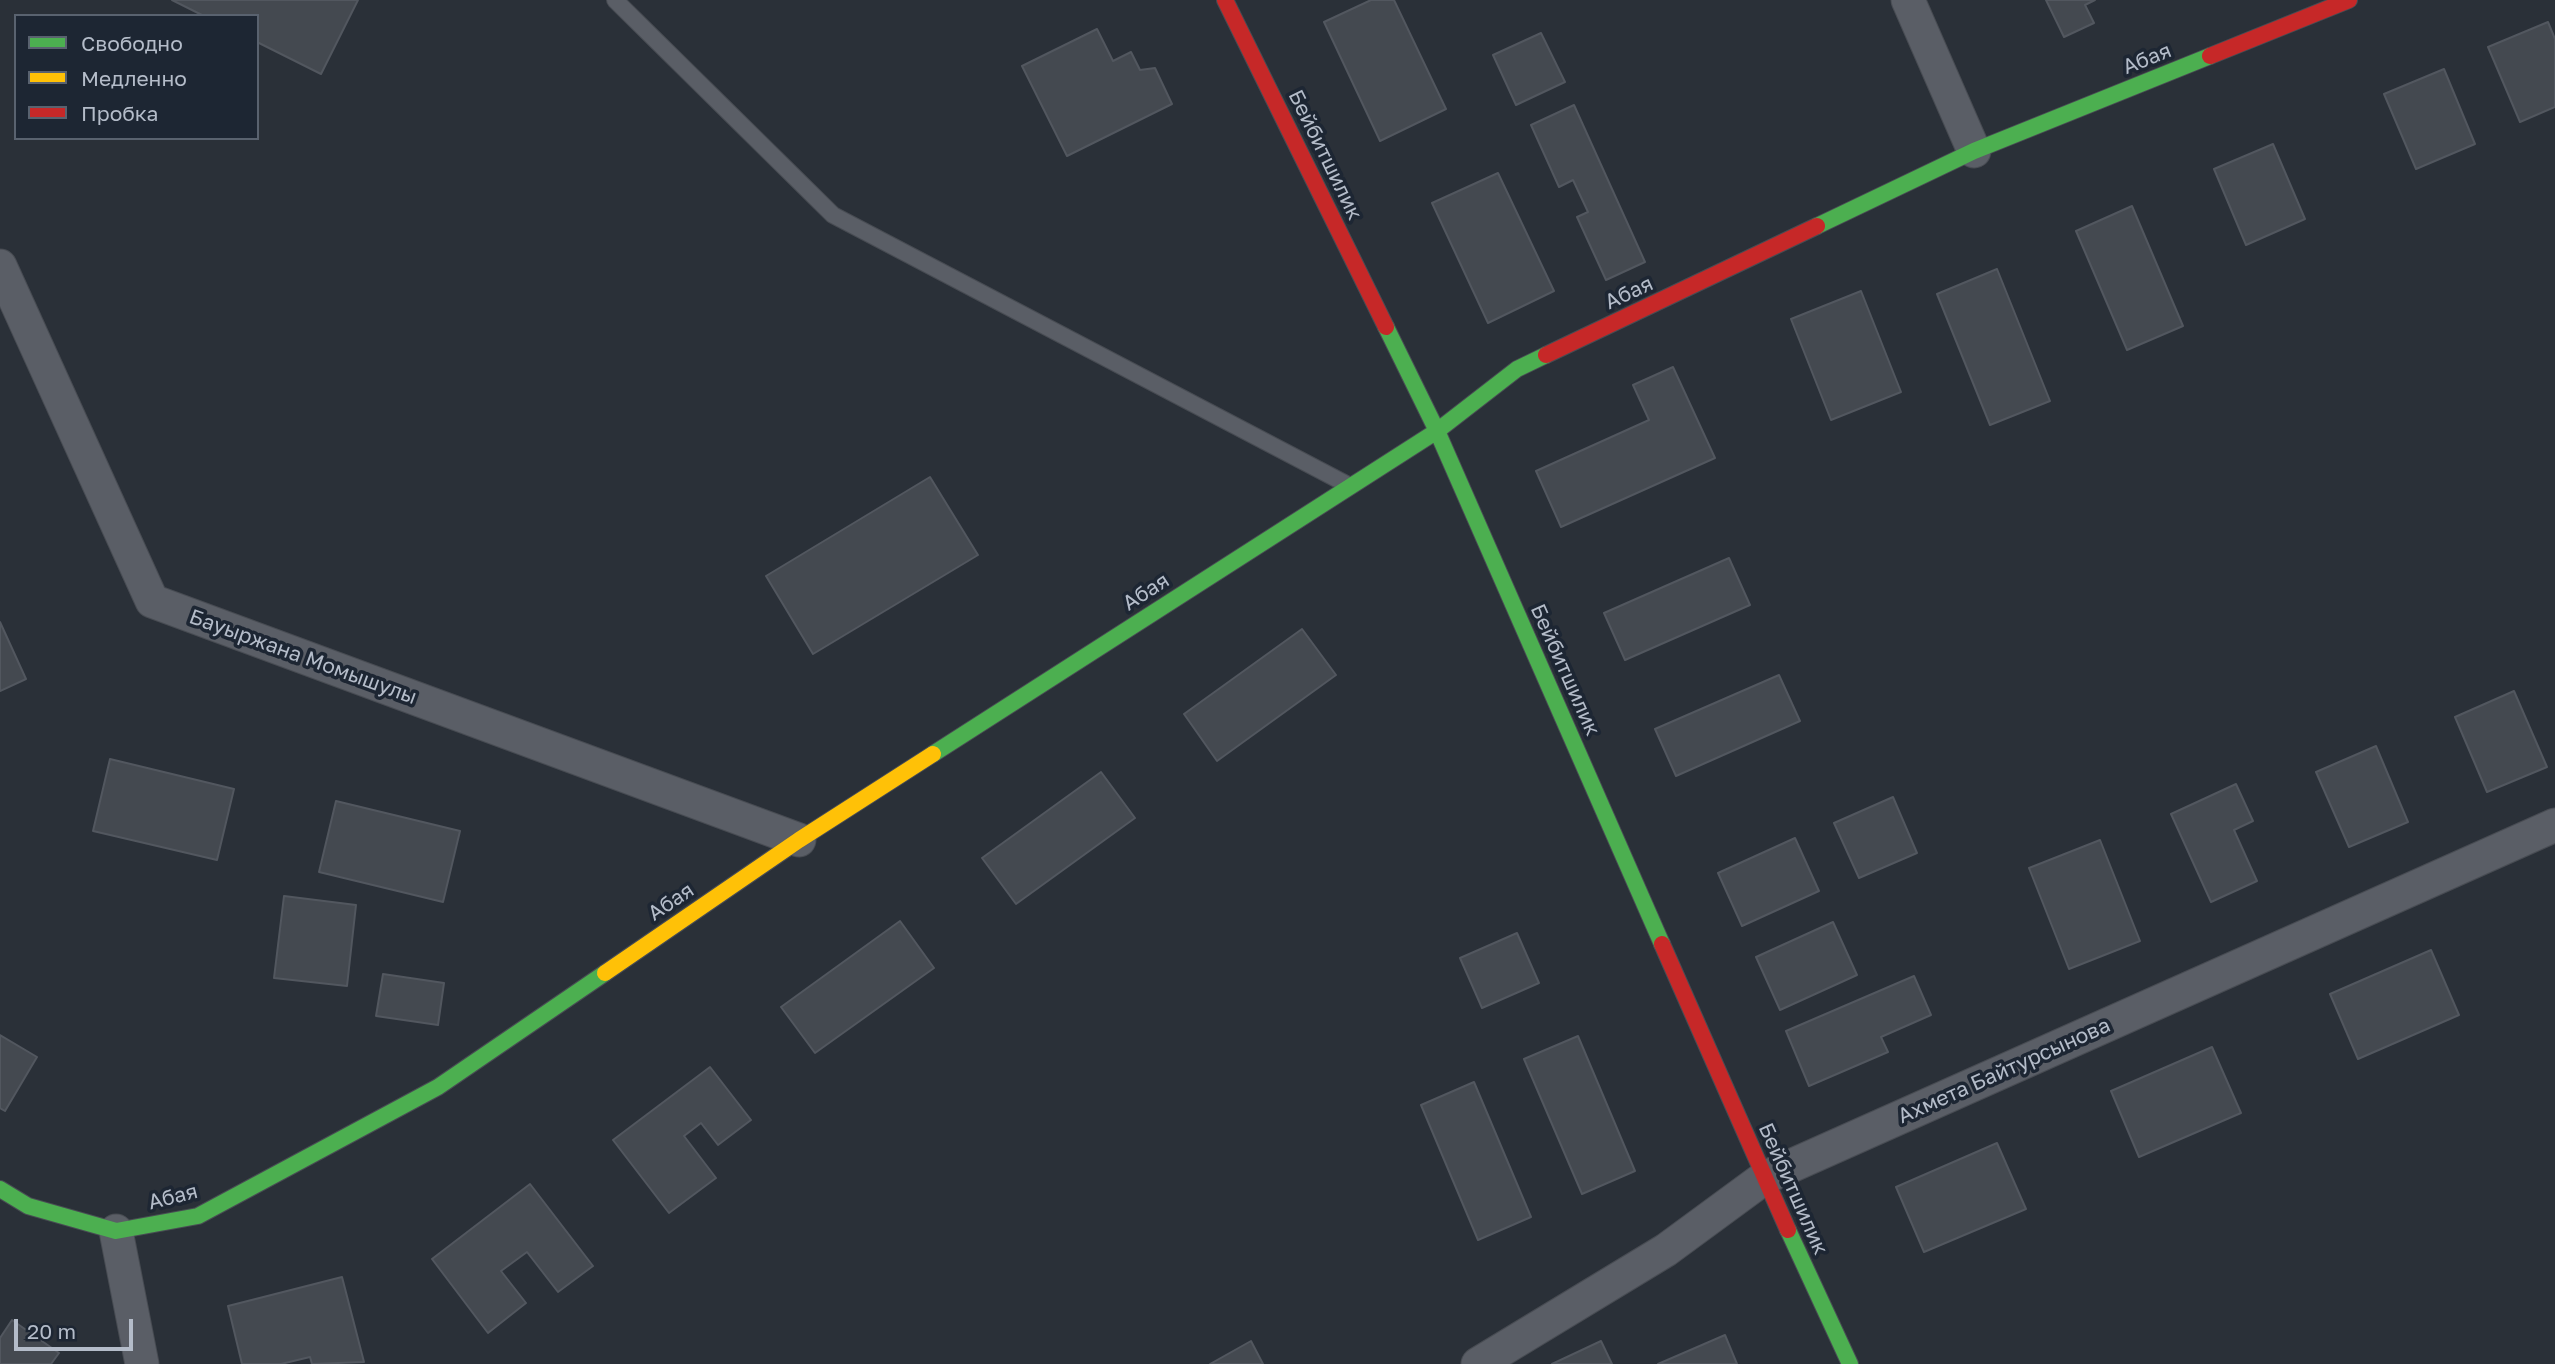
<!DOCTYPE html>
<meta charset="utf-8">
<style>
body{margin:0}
#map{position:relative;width:2555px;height:1364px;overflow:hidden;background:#2a3038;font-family:"Golos Text",sans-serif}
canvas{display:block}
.legend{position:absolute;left:14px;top:14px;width:245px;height:126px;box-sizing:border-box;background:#1d2633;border:2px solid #59626f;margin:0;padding:9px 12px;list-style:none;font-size:21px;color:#b4bcc9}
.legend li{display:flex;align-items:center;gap:14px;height:35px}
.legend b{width:35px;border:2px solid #59626f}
.scale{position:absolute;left:14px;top:1319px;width:119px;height:32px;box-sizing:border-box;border:4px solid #b4bcc9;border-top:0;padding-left:9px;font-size:21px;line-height:24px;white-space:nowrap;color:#b4bcc9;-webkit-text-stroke:5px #1d2633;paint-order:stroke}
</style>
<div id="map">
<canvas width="2555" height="1364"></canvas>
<ul class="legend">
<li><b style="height:9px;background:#4caf50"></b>Свободно</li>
<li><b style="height:9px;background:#ffc107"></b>Медленно</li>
<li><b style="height:9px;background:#c62828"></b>Пробка</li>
</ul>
<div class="scale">20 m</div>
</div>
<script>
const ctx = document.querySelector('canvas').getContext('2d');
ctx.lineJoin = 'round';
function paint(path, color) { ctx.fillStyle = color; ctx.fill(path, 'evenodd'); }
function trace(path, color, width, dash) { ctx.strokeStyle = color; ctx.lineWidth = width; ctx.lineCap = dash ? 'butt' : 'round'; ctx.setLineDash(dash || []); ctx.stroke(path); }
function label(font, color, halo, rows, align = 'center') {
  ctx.font = font + ' "Golos Text",sans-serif'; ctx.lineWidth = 7; ctx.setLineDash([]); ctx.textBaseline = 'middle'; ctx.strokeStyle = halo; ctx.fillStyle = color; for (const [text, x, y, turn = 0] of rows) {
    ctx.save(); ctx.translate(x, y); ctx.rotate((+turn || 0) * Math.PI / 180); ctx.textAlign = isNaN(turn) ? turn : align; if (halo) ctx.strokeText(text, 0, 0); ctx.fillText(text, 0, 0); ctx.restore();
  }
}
const building = new Path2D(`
 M 172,0 L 358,0 L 321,74 L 257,42 L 257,16 L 204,16 Z
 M 1371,0 L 1394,0 L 1446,109 L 1380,141 L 1324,22 Z
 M 2046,0 L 2095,0 L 2085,5 L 2094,23 L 2064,37 Z
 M 2548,22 L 2555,39 L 2555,107 L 2520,122 L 2488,47 Z
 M 1097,29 L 1113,61 L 1131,52 L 1140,70 L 1155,68 L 1172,104 L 1067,156 L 1022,66 Z
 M 1541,33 L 1565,82 L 1516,105 L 1493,55 Z
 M 2444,69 L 2475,144 L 2416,169 L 2384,94 Z
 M 1574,105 L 1645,262 L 1606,280 L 1577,217 L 1588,212 L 1573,180 L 1559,187 L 1531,125 Z
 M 2273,144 L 2305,219 L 2246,245 L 2214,169 Z
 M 1498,173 L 1554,291 L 1488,323 L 1432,203 Z
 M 2132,206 L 2183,326 L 2127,350 L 2076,231 Z
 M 1997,269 L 2050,401 L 1990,425 L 1937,294 Z
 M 1861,291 L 1901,392 L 1831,420 L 1791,319 Z
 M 1673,367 L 1715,458 L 1561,527 L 1536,471 L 1649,420 L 1633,385 Z
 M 930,477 L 978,555 L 813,654 L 766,576 Z
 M 1729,558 L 1750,605 L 1625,660 L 1604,613 Z
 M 0,622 L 26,679 L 0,691 Z
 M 1302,629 L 1336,675 L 1217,761 L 1184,714 Z
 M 1779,675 L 1800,721 L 1676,776 L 1655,729 Z
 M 2514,691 L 2547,767 L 2487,792 L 2455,717 Z
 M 2376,746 L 2408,822 L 2349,847 L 2316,772 Z
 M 110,759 L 234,789 L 217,860 L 93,831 Z
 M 1101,772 L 1135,818 L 1016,904 L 982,858 Z
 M 2236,784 L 2253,821 L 2234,830 L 2257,881 L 2211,902 L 2171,814 Z
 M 1893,797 L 1917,853 L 1859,878 L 1834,823 Z
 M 336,801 L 460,831 L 443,902 L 319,872 Z
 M 1795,838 L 1819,891 L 1742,926 L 1718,873 Z
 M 2100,840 L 2140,941 L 2069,969 L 2029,868 Z
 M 284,896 L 356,905 L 347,986 L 274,978 Z
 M 900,921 L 934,968 L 815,1053 L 781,1007 Z
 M 1833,922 L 1857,975 L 1780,1010 L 1756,957 Z
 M 1517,933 L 1539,983 L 1482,1008 L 1460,958 Z
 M 2431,950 L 2459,1015 L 2358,1059 L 2330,994 Z
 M 383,974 L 444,983 L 438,1025 L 376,1016 Z
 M 1914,976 L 1931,1015 L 1881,1037 L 1888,1052 L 1809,1086 L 1786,1031 Z
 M 0,1035 L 37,1057 L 5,1111 L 0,1108 Z
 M 1578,1036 L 1635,1171 L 1582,1194 L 1524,1059 Z
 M 2212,1047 L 2241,1113 L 2139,1157 L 2111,1091 Z
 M 710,1067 L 751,1120 L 718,1145 L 701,1123 L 684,1136 L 716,1178 L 669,1213 L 613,1140 Z
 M 1474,1082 L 1531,1217 L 1478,1240 L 1421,1105 Z
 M 1997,1143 L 2026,1209 L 1924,1252 L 1896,1187 Z
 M 530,1184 L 593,1266 L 558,1292 L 527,1252 L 501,1271 L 526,1303 L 488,1333 L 432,1259 Z
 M 342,1277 L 364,1362 L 312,1364 L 310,1357 L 281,1364 L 242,1364 L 228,1306 Z
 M 12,1320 L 59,1353 L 51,1364 L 0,1364 L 0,1338 Z
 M 1725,1335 L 1737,1364 L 1658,1364 Z
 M 1251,1341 L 1263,1364 L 1210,1364 Z
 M 1601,1341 L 1612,1364 L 1552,1364 Z`);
paint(building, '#444950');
trace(building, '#52575f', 2);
const lane = new Path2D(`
 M 615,0 L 833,215 L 1350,486`);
const street = new Path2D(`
 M 1908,0 L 1974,151
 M 0,266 L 152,601 L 799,840
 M 116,1231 L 142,1364
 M 1478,1364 L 1666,1250 L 1764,1178 L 2555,825`);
const fast = new Path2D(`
 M 1817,226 L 1974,151 L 2210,56
 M 1386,327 L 1437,431 L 1662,944
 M 933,754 L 1437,431 L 1517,369 L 1546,355
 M 0,1189 L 28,1206 L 116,1231 L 198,1216 L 438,1087 L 605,973
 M 1788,1230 L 1850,1364`);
const slow = new Path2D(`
 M 605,973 L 799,840 L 933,754`);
const jam = new Path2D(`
 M 1225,0 L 1386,327
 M 2210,56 L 2349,0
 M 1546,355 L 1817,226
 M 1662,944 L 1788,1230`);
trace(lane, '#484c53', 18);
trace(street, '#484c53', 35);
trace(fast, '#484c53', 18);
trace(slow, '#484c53', 18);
trace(jam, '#484c53', 18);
trace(lane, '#5a5e66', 16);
trace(street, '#5a5e66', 33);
trace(fast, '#4caf50', 16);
trace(slow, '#ffc107', 16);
trace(jam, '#c62828', 16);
label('21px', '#b4bcc9', '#1d2633', [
 ["Абая",2147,59,-22],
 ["Бейбитшилик",1325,155,64],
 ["Абая",1629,293,-25],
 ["Абая",1146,592,-33],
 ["Бауыржана Момышулы",303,657,20],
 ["Бейбитшилик",1565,670,66],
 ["Абая",671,902,-34],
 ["Ахмета Байтурсынова",2004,1071,-24],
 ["Бейбитшилик",1793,1189,66],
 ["Абая",173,1197,-14]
]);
</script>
